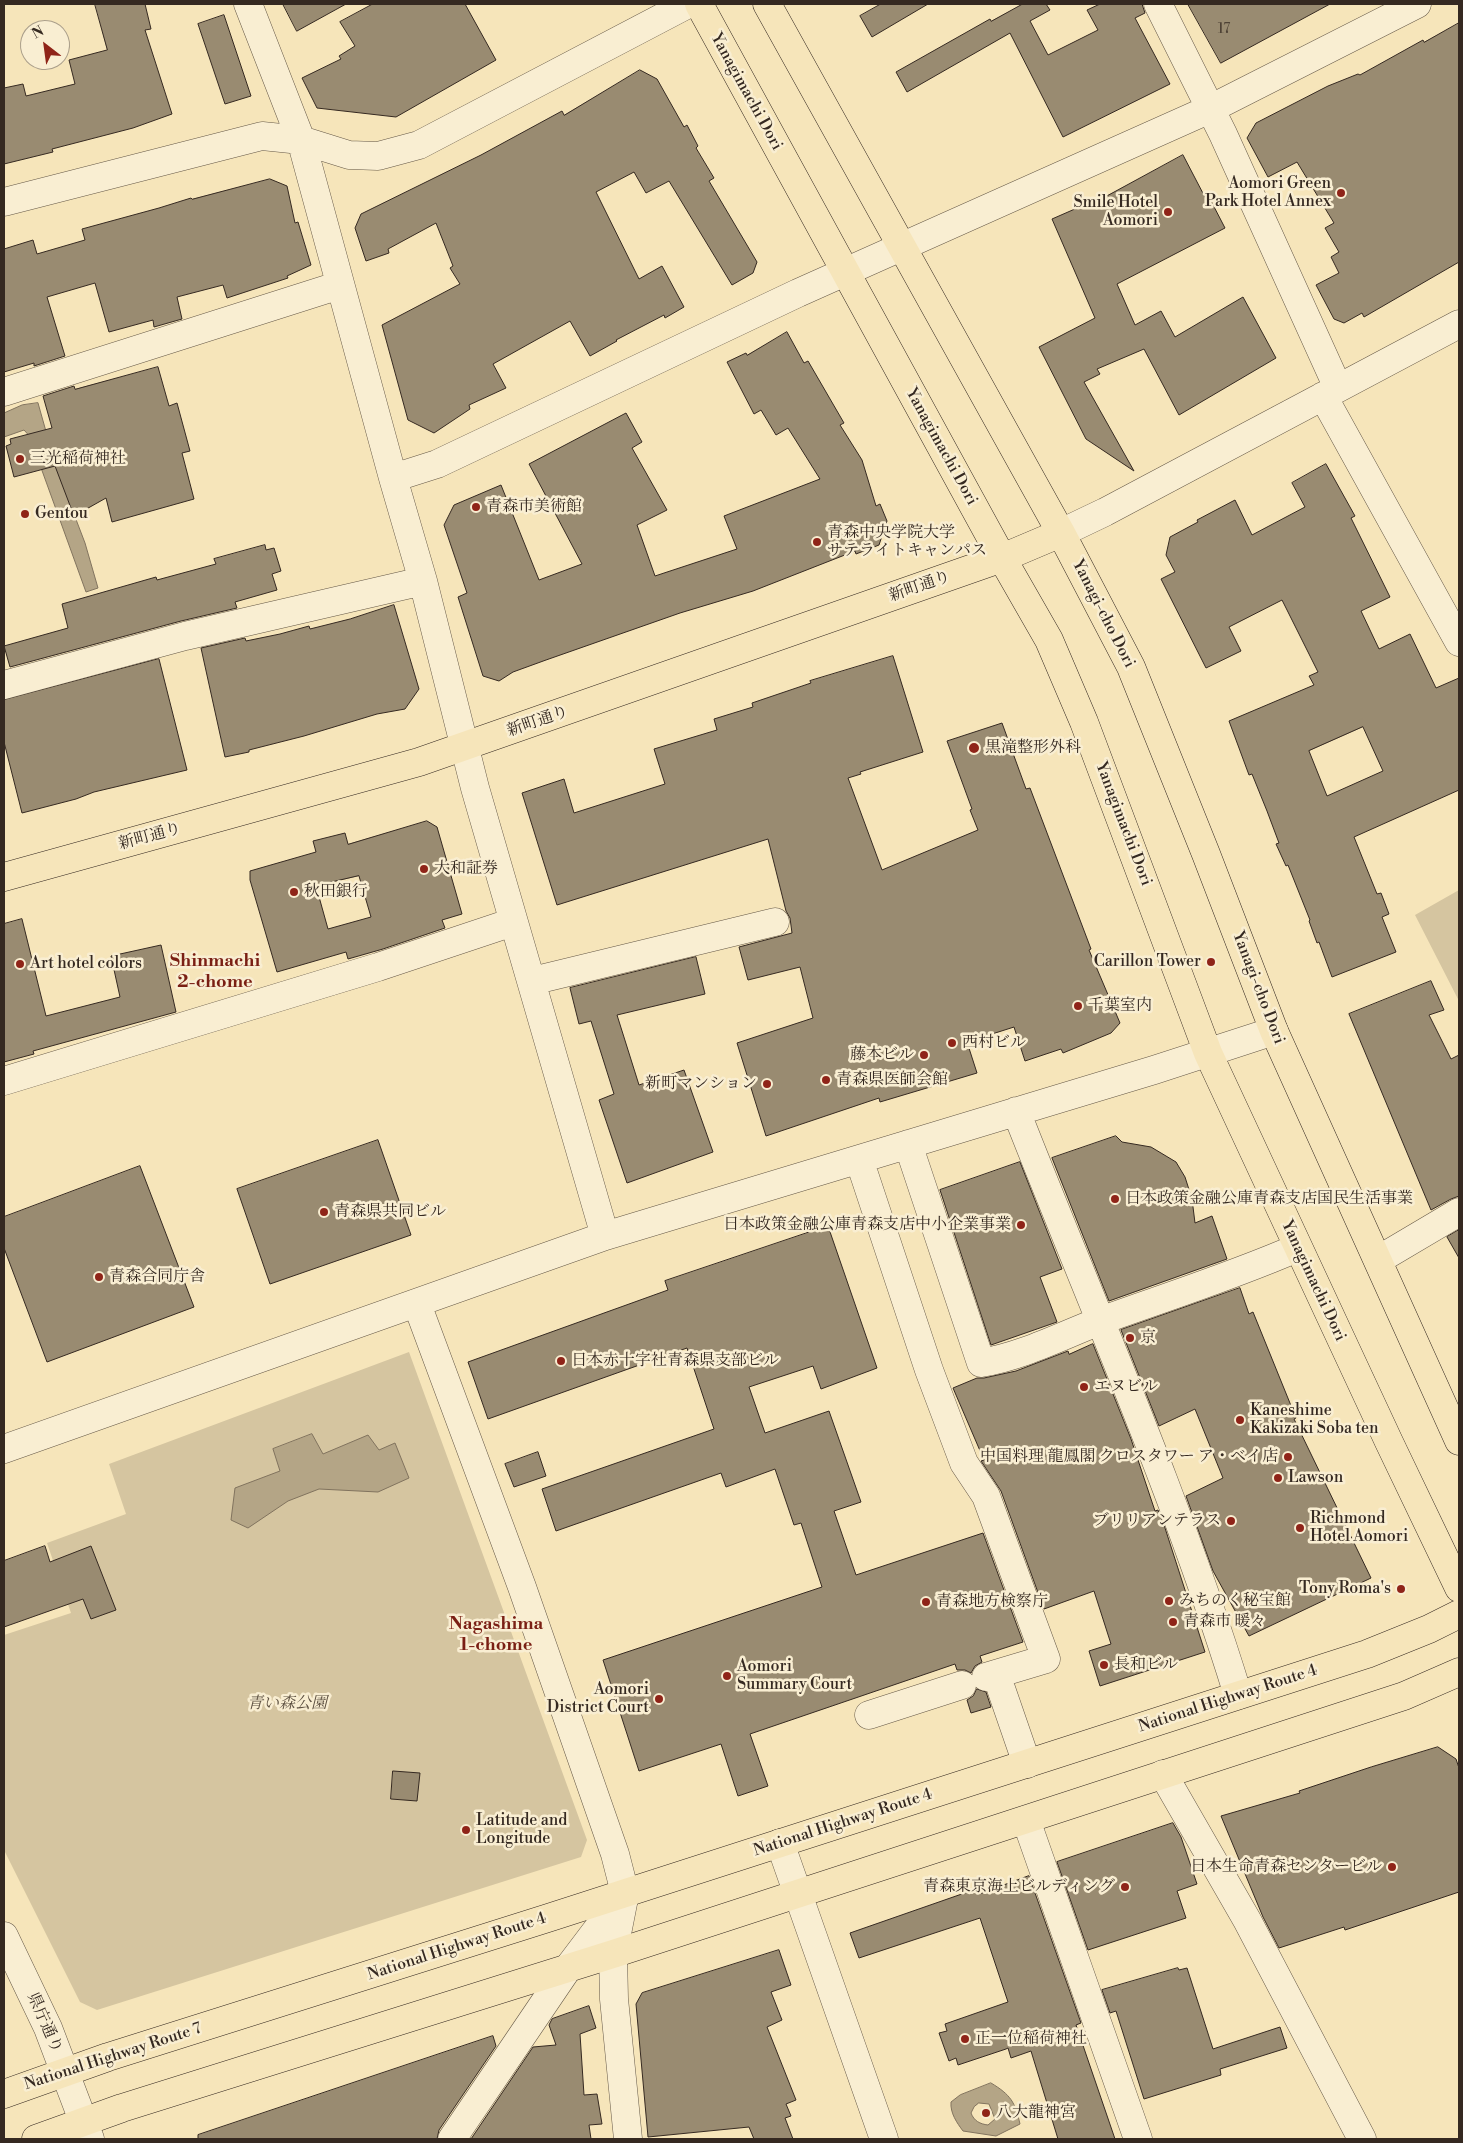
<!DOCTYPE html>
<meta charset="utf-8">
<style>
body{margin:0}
#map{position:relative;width:1463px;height:2143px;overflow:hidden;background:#f6e5ba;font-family:"Libre Bodoni",serif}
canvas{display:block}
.frame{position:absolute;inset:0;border:5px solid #352921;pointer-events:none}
.north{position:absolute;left:20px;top:20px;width:50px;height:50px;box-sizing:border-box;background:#f9eed2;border:1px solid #ab9f8b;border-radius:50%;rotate:330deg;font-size:14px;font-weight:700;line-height:20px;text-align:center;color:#352921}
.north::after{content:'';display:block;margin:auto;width:18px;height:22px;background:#8f2418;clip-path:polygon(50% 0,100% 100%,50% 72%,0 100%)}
</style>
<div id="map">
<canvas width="1463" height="2143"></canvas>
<div class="frame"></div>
<div class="north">N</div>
</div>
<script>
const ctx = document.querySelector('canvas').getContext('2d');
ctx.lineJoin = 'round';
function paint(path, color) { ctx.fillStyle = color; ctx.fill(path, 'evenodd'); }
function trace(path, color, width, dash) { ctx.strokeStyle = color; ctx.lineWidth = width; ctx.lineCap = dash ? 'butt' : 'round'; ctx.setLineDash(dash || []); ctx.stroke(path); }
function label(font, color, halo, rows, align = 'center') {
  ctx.font = font + ' "Libre Bodoni","Noto Serif JP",serif'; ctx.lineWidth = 5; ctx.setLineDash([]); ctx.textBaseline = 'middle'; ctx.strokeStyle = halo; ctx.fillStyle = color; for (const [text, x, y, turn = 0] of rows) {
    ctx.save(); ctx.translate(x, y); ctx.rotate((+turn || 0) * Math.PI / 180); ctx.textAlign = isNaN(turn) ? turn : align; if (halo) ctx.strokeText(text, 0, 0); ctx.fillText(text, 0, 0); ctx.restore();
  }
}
paint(new Path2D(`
 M 1459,890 L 1459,1001 L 1415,915 Z
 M 409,1352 L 587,1840 L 581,1857 L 97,2010 L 80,2002 L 4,1850 L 4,1635 L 71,1613 L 47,1543 L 126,1514 L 109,1464 Z`), '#d5c5a0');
const water = new Path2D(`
 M 38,403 L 56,467 L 85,543 L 98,588 L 86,592 L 36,454 L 34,441 L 24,430 L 4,437 L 4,413 L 22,405 Z
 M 312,1434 L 323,1454 L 368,1435 L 379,1450 L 395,1443 L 409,1478 L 378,1492 L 319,1489 L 288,1501 L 248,1528 L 231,1520 L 235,1488 L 280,1471 L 273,1449 Z
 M 991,2083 C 1011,2095 1015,2102 1020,2124 L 996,2136 L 963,2131 C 957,2123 950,2113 951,2102 L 960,2095 ZM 979,2103 L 989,2104 L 995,2119 L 988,2125 C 980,2124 974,2121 971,2113 L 974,2107 Z`);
paint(water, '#b4a586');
trace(water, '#81735e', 1);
const building = new Path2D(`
 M 95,4 L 145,4 L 151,29 L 145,30 L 172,114 L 133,128 L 52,149 L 53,152 L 4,164 L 4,88 L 23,84 L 26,96 L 75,84 L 69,60 L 107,50 Z
 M 283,4 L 346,4 L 297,31 Z
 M 373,4 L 465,4 L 496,60 L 396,117 L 317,108 L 302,78 L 341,59 L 339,56 L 355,46 L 340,22 Z
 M 881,4 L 928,4 L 872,37 L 860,16 Z
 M 1023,4 L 1046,4 L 1050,10 L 1030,21 L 1048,55 L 1098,30 L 1087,10 L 1100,4 L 1142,4 L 1145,13 L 1135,18 L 1170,84 L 1063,137 L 1010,33 L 907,92 L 896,72 L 990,19 L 991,21 Z
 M 1188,4 L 1330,4 L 1221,63 Z
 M 224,15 L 251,96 L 225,104 L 198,24 Z
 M 1459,23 L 1459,262 L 1364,317 L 1362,313 L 1344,323 L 1334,319 L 1316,285 L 1339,273 L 1331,257 L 1339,252 L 1325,228 L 1334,223 L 1297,162 L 1268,177 L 1247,138 L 1256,123 L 1328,86 L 1358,74 L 1360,75 L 1423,40 L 1424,42 Z
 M 640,70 L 657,79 L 684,127 L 687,125 L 698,146 L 696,148 L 714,178 L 709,181 L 757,262 L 753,273 L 732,285 L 669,181 L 646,193 L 634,172 L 596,192 L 639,279 L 662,266 L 684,307 L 665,318 L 664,315 L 616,340 L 617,341 L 590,356 L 570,321 L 493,364 L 506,388 L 469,405 L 470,409 L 434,433 L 408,420 L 382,325 L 460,284 L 450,268 L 453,266 L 436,223 L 388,249 L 389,253 L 366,261 L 355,228 L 361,214 L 481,155 L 562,111 L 564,115 Z
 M 1183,155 L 1207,201 L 1210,199 L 1225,228 L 1117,284 L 1135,325 L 1161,311 L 1175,337 L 1243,297 L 1276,358 L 1179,415 L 1144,349 L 1097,369 L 1100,374 L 1084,382 L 1134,471 L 1086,439 L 1039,347 L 1095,318 L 1052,219 L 1084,205 L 1084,208 Z
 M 270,179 L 287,186 L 295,223 L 298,222 L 311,265 L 287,276 L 288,278 L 227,298 L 223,285 L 177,297 L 182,319 L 154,327 L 153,320 L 109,332 L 95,283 L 47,297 L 65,356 L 34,366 L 34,363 L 4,372 L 4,249 L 33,240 L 37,254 L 85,240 L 82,229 L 159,208 L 191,198 L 192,199 Z
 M 787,332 L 804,363 L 808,361 L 844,423 L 840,425 L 862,460 L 876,506 L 880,504 L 887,521 L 879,545 L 856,554 L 855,551 L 753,591 L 680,613 L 546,660 L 513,672 L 499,681 L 483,676 L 458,597 L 467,593 L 444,525 L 454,505 L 501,485 L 539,580 L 582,564 L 529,464 L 626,413 L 642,442 L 632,448 L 667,510 L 637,525 L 655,576 L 737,549 L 724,516 L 820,479 L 788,428 L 776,435 L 761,410 L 754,414 L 727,362 L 746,353 L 747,355 Z
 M 158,367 L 169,406 L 177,403 L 190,451 L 182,453 L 194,499 L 112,522 L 106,498 L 74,516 L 55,466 L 14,477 L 6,446 L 11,444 L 10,439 L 52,428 L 43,396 L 74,386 L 75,389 Z
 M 1326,464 L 1355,516 L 1351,518 L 1390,597 L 1361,611 L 1379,649 L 1410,634 L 1436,688 L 1459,678 L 1459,790 L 1354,837 L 1377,894 L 1381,893 L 1389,914 L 1382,917 L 1396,952 L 1332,977 L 1319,942 L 1317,943 L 1309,921 L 1310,920 L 1288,865 L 1286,866 L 1276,844 L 1279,843 L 1267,811 L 1252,774 L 1249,775 L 1229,721 L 1314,685 L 1309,676 L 1318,672 L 1282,600 L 1229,627 L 1241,651 L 1206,668 L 1161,579 L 1175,572 L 1166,555 L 1170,537 L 1198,522 L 1197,520 L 1235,500 L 1252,535 L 1305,507 L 1292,483 ZM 1363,727 L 1383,771 L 1327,796 L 1309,751 Z
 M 265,545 L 266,550 L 274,548 L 281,571 L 272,574 L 277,590 L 235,602 L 237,608 L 181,621 L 10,667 L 4,646 L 68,628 L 62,604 L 156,577 L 157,580 L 216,564 L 214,559 Z
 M 394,605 L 419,689 L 405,709 L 377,714 L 304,736 L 249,750 L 249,752 L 225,757 L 201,648 L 245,638 L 246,641 L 280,634 L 309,626 L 310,629 L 350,619 Z
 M 893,656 L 923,752 L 860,772 L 861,774 L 848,778 L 882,870 L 978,830 L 970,810 L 972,809 L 947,741 L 1002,723 L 1026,789 L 1030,788 L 1091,949 L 1089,950 L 1120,1023 L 1111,1033 L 1063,1053 L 1061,1049 L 1025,1061 L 1014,1027 L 967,1042 L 977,1073 L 880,1102 L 879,1098 L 766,1136 L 737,1043 L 813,1018 L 800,967 L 748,980 L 739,947 L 792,933 L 790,918 L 786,911 L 768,839 L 557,905 L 522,793 L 564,779 L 574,813 L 665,784 L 654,749 L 717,730 L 714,719 L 753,707 L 752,703 L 811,683 L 810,681 Z
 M 159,659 L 187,770 L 94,792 L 76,799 L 22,813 L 4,742 L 4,700 Z
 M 427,821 L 437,827 L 462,914 L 442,920 L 445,928 L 383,949 L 348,959 L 346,952 L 277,972 L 250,880 L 250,871 L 316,852 L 313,841 L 345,833 L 348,844 ZM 359,876 L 371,917 L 328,929 L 316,886 Z
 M 22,919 L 46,1016 L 120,997 L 111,956 L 161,945 L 176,1012 L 33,1051 L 34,1054 L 4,1062 L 4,924 Z
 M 696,957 L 705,994 L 617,1015 L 639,1085 L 684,1070 L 713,1152 L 627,1183 L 599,1100 L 614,1094 L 591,1021 L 579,1024 L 570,988 Z
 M 1431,981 L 1444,1010 L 1429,1015 L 1451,1059 L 1459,1055 L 1459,1196 L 1451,1199 L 1431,1210 L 1349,1014 Z
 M 1116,1136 L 1122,1142 L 1151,1147 L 1176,1162 L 1185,1177 L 1192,1199 L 1195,1223 L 1212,1216 L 1227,1259 L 1109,1301 L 1052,1158 Z
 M 378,1140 L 411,1235 L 270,1284 L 237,1189 Z
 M 1020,1162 L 1062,1269 L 1040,1277 L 1057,1322 L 991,1345 L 940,1190 Z
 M 140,1166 L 194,1307 L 47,1362 L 4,1248 L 4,1217 Z
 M 828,1226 L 877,1368 L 821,1389 L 813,1366 L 749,1387 L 765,1433 L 829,1411 L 861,1502 L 834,1511 L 856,1575 L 983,1533 L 1023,1642 L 980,1656 L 982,1662 L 975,1666 L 971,1673 L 965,1670 L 957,1670 L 955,1664 L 750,1734 L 768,1786 L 738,1796 L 721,1744 L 639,1771 L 603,1660 L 822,1587 L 801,1523 L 794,1525 L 775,1469 L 726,1487 L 721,1473 L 556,1531 L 542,1489 L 714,1429 L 687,1348 L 488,1419 L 468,1362 L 668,1290 L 665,1281 Z
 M 1459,1230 L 1459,1258 L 1447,1237 Z
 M 1240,1288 L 1249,1314 L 1253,1312 L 1296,1418 L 1294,1419 L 1371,1578 L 1249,1636 L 1213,1571 L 1186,1496 L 1223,1478 L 1195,1409 L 1159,1426 L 1121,1330 Z
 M 1093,1344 L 1131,1439 L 1155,1511 L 1158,1510 L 1165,1528 L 1205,1652 L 1100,1686 L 1089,1651 L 1111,1644 L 1094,1591 L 1044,1609 L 1001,1491 L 981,1461 L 984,1460 L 953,1388 L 977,1378 L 984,1378 L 1016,1371 L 1068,1351 L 1069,1354 Z
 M 538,1452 L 546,1476 L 514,1487 L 505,1464 Z
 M 45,1546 L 50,1562 L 91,1546 L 116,1610 L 91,1619 L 83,1599 L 4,1627 L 4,1561 Z
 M 977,1689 L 986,1692 L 991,1707 L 971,1713 L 967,1700 L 973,1696 Z
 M 1438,1747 L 1456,1759 L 1459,1768 L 1459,1892 L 1345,1930 L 1344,1927 L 1279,1948 L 1263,1917 L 1221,1816 L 1300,1793 L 1299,1791 L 1371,1767 Z
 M 393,1771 L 420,1773 L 417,1801 L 391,1799 Z
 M 1173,1823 L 1181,1837 L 1197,1884 L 1177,1891 L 1186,1918 L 1088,1950 L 1057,1862 Z
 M 1029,1876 L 1081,2023 L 1076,2025 L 1115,2139 L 1058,2139 L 1031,2051 L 1011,2058 L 1008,2048 L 1006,2049 L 958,2065 L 956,2058 L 949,2061 L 939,2033 L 947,2031 L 945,2024 L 1008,2002 L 980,1918 L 859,1958 L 850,1933 L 979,1888 L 981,1893 Z
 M 779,1950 L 791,1985 L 771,1992 L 782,2020 L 767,2027 L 796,2100 L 786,2104 L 791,2116 L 785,2118 L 793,2139 L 754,2139 L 749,2127 L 648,2137 L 636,2004 L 642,1993 Z
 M 1178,1968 L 1179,1970 L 1187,1968 L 1213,2049 L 1280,2027 L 1287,2048 L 1220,2069 L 1221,2075 L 1144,2099 L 1116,2011 L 1110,2013 L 1102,1990 Z
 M 589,2006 L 596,2028 L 580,2034 L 584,2095 L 597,2094 L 602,2124 L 589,2125 L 591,2139 L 471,2139 L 533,2047 L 556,2045 L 549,2025 L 552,2019 Z
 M 493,2036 L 496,2046 L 439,2130 L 437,2139 L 198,2139 L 198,2135 Z`);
paint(building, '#998b71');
trace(building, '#352921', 1);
const minor = new Path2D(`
 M 248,4 L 301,140 L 393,478 L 423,581 L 475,788 L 605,1236
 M 1158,4 L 1223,134 L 1338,388
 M 4,202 L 262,136 L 301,140 L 349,155 L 378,156 L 419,145 L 688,4
 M 4,392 L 340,285
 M 1323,396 L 1459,642
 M 393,478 L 437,464 L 798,293 L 1210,109 L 1417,4
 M 1061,533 L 1105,512 L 1459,324
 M 4,685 L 185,636 L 423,581
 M 532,981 L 775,922
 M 4,1081 L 378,967 L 513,922
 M 1016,1111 C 1092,1305 1177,1496 1238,1695
 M 908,1144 L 981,1363 C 1023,1356 1061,1336 1100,1321 C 1166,1297 1233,1276 1297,1248
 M 859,1159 L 929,1370 L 964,1463 L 986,1496 L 1046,1659 L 986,1677
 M 1378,1260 L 1459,1212
 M 417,1304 L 522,1587 L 615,1854 L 625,1893 L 613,1954 L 614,1999 L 628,2139
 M 4,1449 L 605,1236 L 1154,1070 L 1274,1031
 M 996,1674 L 1027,1764
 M 869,1715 L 962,1685
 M 1163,1774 L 1247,1920 L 1362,2139
 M 1026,1820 L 1138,2139
 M 780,1843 L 884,2139
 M 4,1936 L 48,2028 L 90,2139
 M 452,2139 L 568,1968 L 621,1898`);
const major = new Path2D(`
 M 699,4 L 1002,558 L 1049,640 L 1084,722 L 1208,1053 L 1389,1442 L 1459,1588
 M 767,4 L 1061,533 L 1131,667 L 1206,854 L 1274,1031 L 1459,1441
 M 4,877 L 419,762 L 1002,558 L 1061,533`);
const highway = new Path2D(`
 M 4,2094 L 108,2057 L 548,1918 L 1367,1654 L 1429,1629 L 1459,1614
 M 36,2139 L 122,2108 L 613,1954 L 1404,1696 L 1459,1672`);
trace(minor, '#655847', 29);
trace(major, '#352921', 29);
trace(highway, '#352921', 29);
trace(minor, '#f9eed2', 28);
trace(major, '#f6e5ba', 28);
trace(highway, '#f6e5ba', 28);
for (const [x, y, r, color] of [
 [1341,193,5,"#8f2418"],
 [1168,212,5,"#8f2418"],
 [20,459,5,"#8f2418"],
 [476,507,5,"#8f2418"],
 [25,514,5,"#8f2418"],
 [817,542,5,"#8f2418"],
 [974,748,6,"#8f2418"],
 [424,869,5,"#8f2418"],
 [294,892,5,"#8f2418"],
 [1211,962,5,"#8f2418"],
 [20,964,5,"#8f2418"],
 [1078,1006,5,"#8f2418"],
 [952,1043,5,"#8f2418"],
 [924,1055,5,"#8f2418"],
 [826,1080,5,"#8f2418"],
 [767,1084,5,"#8f2418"],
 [1115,1199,5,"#8f2418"],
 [324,1212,5,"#8f2418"],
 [1021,1225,5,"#8f2418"],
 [99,1277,5,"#8f2418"],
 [1130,1338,5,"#8f2418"],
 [561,1361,5,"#8f2418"],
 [1084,1387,5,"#8f2418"],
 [1240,1420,5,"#8f2418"],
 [1288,1457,5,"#8f2418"],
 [1278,1478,5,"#8f2418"],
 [1231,1521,5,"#8f2418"],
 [1300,1528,5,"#8f2418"],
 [1401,1589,5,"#8f2418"],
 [1169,1601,5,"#8f2418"],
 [926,1602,5,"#8f2418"],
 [1173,1622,5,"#8f2418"],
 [1104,1665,5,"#8f2418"],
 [727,1676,5,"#8f2418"],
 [659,1699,5,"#8f2418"],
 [466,1830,5,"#8f2418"],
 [1392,1867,5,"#8f2418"],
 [1125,1887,5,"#8f2418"],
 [965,2039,5,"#8f2418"],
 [986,2113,5,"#8f2418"]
]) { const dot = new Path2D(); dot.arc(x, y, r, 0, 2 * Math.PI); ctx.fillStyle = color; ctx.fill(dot); trace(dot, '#f9eed2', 2); }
label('14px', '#4e4235', null, [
 ["17",1224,30]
]);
label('16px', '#352921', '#f9eed2', [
 ["Yanagimachi Dori",746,92,61],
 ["Yanagimachi Dori",941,447,61],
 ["新町通り",920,587,-19],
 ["Yanagi-cho Dori",1103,614,63],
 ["新町通り",538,722,-19],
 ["Yanagimachi Dori",1123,824,69],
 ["新町通り",150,837,-15],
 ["Yanagi-cho Dori",1258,988,69],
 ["Yanagimachi Dori",1313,1281,65],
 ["National Highway Route 4",1228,1699,-18],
 ["National Highway Route 4",843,1823,-18],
 ["National Highway Route 4",457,1947,-18],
 ["県庁通り",44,2023,66],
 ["National Highway Route 7",113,2057,-18]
]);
label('16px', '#352921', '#f9eed2', [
 ["Aomori Green",1331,184,"right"],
 ["Park Hotel Annex",1331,202,"right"],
 ["Smile Hotel",1158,203,"right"],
 ["Aomori",1158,221,"right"],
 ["三光稲荷神社",30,459],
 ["青森市美術館",486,507],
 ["Gentou",35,514],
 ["青森中央学院大学",827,533],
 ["サテライトキャンパス",827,551],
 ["黒滝整形外科",985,748],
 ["大和証券",434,869],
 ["秋田銀行",304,892],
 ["Carillon Tower",1201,962,"right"],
 ["Art hotel colors",30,964],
 ["千葉室内",1088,1006],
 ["西村ビル",962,1043],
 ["藤本ビル",914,1055,"right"],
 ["青森県医師会館",836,1080],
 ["新町マンション",757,1084,"right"],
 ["日本政策金融公庫青森支店国民生活事業",1125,1199],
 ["青森県共同ビル",334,1212],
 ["日本政策金融公庫青森支店中小企業事業",1011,1225,"right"],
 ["青森合同庁舎",109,1277],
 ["京",1140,1338],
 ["日本赤十字社青森県支部ビル",571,1361],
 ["エヌビル",1094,1387],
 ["Kaneshime",1250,1411],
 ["Kakizaki Soba ten",1250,1429],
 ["中国料理 龍鳳閣 クロスタワー ア・ベイ店",1278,1457,"right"],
 ["Lawson",1288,1478],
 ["Richmond",1310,1519],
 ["Hotel Aomori",1310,1537],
 ["ブリリアンテラス",1221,1521,"right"],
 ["Tony Roma's",1391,1589,"right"],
 ["みちのく秘宝館",1179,1601],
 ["青森地方検察庁",936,1602],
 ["青森市 暖々",1183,1622],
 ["長和ビル",1114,1665],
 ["Aomori",737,1667],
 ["Summary Court",737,1685],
 ["Aomori",649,1690,"right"],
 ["District Court",649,1708,"right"],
 ["Latitude and",476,1821],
 ["Longitude",476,1839],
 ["日本生命青森センタービル",1382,1867,"right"],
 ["青森東京海上ビルディング",1115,1887,"right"],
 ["正一位稲荷神社",975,2039],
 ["八大龍神宮",996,2113]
], 'left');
label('italic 16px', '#5d5041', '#f9eed2', [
 ["青い森公園",287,1704]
]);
label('bold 18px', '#7a1f14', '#f9eed2', [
 ["Shinmachi",215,962],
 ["2-chome",215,983],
 ["Nagashima",496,1625],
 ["1-chome",496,1646]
]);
</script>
